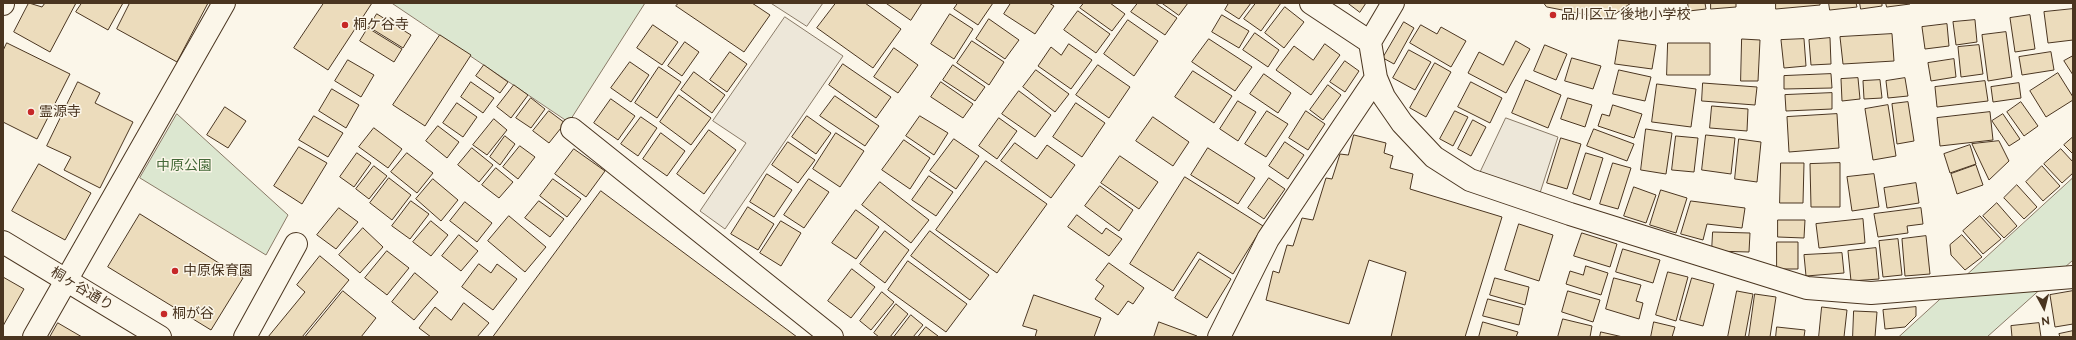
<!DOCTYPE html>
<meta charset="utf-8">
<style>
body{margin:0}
#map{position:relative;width:2076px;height:340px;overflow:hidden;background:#fbf6e9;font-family:Raleway,sans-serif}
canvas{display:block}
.frame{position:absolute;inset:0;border:4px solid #4a3520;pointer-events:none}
.north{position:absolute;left:2024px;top:288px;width:40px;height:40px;-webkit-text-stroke:3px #fbf6e9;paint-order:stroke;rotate:173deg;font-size:11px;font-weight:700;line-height:16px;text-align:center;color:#4a3520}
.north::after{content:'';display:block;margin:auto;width:14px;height:18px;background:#4a3520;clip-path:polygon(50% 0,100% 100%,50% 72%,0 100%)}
</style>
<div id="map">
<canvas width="2076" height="340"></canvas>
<div class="frame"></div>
<div class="north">N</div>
</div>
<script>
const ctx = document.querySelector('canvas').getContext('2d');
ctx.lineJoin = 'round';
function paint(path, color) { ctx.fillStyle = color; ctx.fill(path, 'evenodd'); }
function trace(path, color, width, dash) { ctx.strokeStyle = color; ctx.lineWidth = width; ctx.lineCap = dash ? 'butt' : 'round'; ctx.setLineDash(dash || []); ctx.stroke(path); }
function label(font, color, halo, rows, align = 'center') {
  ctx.font = font + ' Raleway,"Noto Sans JP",sans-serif'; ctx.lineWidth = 3; ctx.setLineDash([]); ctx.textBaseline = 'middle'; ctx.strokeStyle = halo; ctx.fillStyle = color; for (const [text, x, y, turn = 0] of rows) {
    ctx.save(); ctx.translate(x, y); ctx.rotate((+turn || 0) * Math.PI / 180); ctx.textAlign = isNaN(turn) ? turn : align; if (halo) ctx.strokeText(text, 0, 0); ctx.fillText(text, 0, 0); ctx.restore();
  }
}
const green = new Path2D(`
 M 392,3 L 645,3 L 569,122 Z
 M 177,114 L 288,215 L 266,255 L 140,178 Z
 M 2073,178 L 2073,260 L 1987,337 L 1899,337 Z`);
paint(green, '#dce7d0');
trace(green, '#887966', 1);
const parking = new Path2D(`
 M 771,3 L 823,3 L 807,26 Z
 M 785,17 L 843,56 L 725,229 L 700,211 L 746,143 L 713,121 Z
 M 1506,118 L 1558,137 L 1540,193 L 1480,173 Z`);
paint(parking, '#ede7d9');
trace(parking, '#887966', 1);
const building = new Path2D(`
 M 29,3 L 42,7 L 45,3 L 76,3 L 50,52 L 14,32 Z
 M 82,3 L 123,3 L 108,30 L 76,12 Z
 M 130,3 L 208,3 L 177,62 L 117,29 Z
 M 324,3 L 372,3 L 328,70 L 294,48 Z
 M 679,3 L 752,3 L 770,15 L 744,52 L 676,6 Z
 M 836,3 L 865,3 L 901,29 L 873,68 L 817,28 Z
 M 886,3 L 922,3 L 911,20 Z
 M 958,3 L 993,3 L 978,25 L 954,9 Z
 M 1011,3 L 1049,3 L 1054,6 L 1035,34 L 1004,14 Z
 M 1084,3 L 1110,3 L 1125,14 L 1112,31 L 1080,8 Z
 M 1138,3 L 1155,3 L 1177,18 L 1165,35 L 1131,12 Z
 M 1162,3 L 1188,3 L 1179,15 Z
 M 1229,3 L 1251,3 L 1239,19 L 1225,10 Z
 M 1256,3 L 1281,3 L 1261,31 L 1244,19 Z
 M 1348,3 L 1366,3 L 1360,12 Z
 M 1544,3 L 1631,3 L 1608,19 L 1547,7 Z
 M 1688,3 L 1705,3 L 1706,9 L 1689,11 Z
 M 1711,3 L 1736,3 L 1736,7 L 1711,9 Z
 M 1776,3 L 1820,3 L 1820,5 L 1776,9 Z
 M 1829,3 L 1856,3 L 1857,7 L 1830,10 Z
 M 1860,3 L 1882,3 L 1882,6 L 1861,9 Z
 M 1886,3 L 1909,3 L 1910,4 L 1887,7 Z
 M 1285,7 L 1304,22 L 1284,48 L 1265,33 Z
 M 2073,9 L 2073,40 L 2048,43 L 2044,12 Z
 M 1078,11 L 1110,34 L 1096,53 L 1064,30 Z
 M 377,14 L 411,35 L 403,48 L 369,27 Z
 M 950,14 L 973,29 L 954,59 L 931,44 Z
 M 1222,15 L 1249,31 L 1239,48 L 1212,32 Z
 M 2030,15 L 2035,49 L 2015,52 L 2010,18 Z
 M 989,19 L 1019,40 L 1005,59 L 976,39 Z
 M 1128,20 L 1158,41 L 1134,76 L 1104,54 Z
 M 1975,20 L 1977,42 L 1956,45 L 1953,22 Z
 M 1404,22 L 1414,28 L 1394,64 L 1383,58 Z
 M 1947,24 L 1949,46 L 1925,49 L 1922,27 Z
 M 653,25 L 678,42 L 662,65 L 637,48 Z
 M 1421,25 L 1437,34 L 1441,27 L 1466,41 L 1451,67 L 1410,43 Z
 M 368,28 L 402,49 L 394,62 L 360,41 Z
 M 2006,32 L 2012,77 L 1988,81 L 1982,35 Z
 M 1255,33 L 1279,50 L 1268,67 L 1243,50 Z
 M 1892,34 L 1894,61 L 1843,64 L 1840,37 Z
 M 440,35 L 471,55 L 425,126 L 393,105 Z
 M 1830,38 L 1831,64 L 1811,65 L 1809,40 Z
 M 1209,39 L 1252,67 L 1235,91 L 1192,62 Z
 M 1742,39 L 1760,40 L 1758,81 L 1741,81 Z
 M 1804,39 L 1806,66 L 1784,68 L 1781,40 Z
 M 1619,40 L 1656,45 L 1652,69 L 1615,64 Z
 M 972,41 L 1004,62 L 989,85 L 957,63 Z
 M 1516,41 L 1530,49 L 1506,93 L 1468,73 L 1479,52 L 1503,65 Z
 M 685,42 L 699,52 L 682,76 L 668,66 Z
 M 7,43 L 70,74 L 37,139 L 3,122 L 3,51 Z
 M 1668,43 L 1710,43 L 1710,75 L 1667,75 Z
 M 1069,44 L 1092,60 L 1071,89 L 1038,66 L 1051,47 L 1061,55 Z
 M 1325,44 L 1340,55 L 1311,95 L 1276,70 L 1294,46 L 1313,60 Z
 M 1545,45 L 1567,54 L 1556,80 L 1534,71 Z
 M 1979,45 L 1983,74 L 1961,77 L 1958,47 Z
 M 894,48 L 918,65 L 898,93 L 874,77 Z
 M 1409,50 L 1431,62 L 1415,90 L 1393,78 Z
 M 730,52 L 747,64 L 727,92 L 710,80 Z
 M 2051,52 L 2054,70 L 2022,75 L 2019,57 Z
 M 2073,56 L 2073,75 L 2064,61 Z
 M 1572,58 L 1601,66 L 1593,89 L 1565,81 Z
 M 1954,59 L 1956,77 L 1931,81 L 1928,63 Z
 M 348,60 L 374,75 L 361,97 L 335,81 Z
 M 1345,61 L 1359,71 L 1345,92 L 1330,82 Z
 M 630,62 L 649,75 L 631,102 L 611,88 Z
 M 1435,63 L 1451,72 L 1426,117 L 1410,108 Z
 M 843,64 L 891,97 L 876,118 L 829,85 Z
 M 484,65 L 508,82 L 500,93 L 476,76 Z
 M 953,65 L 985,87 L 975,101 L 943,80 Z
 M 1098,65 L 1130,87 L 1109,118 L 1076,95 Z
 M 659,67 L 681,82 L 657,118 L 635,103 Z
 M 1036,70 L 1069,94 L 1055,112 L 1023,87 Z
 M 1619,70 L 1651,77 L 1645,101 L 1613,94 Z
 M 1193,71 L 1232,96 L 1214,123 L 1175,97 Z
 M 694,72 L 725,95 L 712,113 L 681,90 Z
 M 2058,73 L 2073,97 L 2073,100 L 2046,117 L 2030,91 Z
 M 1264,74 L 1291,93 L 1278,113 L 1250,94 Z
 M 1831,74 L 1832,88 L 1784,89 L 1784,76 Z
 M 1858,78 L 1860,99 L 1842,101 L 1841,79 Z
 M 1905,78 L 1908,96 L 1888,98 L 1886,81 Z
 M 1526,80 L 1561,95 L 1548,128 L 1512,113 Z
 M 1880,80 L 1882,98 L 1864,99 L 1863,81 Z
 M 1985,81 L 1988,101 L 1937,107 L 1935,87 Z
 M 78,82 L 100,93 L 95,103 L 133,122 L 100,188 L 64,170 L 71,157 L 47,146 Z
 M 471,82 L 494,98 L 483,113 L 461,97 Z
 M 941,82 L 973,104 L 963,118 L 931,97 Z
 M 1471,82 L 1502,98 L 1490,123 L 1458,107 Z
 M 1703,83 L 1757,87 L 1755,105 L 1702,101 Z
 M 2019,83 L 2021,98 L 1993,102 L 1991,87 Z
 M 1657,84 L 1696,89 L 1691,127 L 1652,122 Z
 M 514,85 L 528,95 L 511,118 L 497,107 Z
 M 1328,85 L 1341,95 L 1323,120 L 1310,110 Z
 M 332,89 L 359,105 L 346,128 L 319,111 Z
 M 1019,91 L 1051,115 L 1035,137 L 1002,114 Z
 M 1832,93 L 1832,109 L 1786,111 L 1785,95 Z
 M 679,95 L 711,118 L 691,145 L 660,122 Z
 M 835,96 L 879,126 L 865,146 L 820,116 Z
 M 531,98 L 545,109 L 531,128 L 516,118 Z
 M 1568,98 L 1592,105 L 1585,127 L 1561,119 Z
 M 611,99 L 635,116 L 618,140 L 594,123 Z
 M 1238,101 L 1256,112 L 1238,141 L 1220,129 Z
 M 1908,102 L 1914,141 L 1897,144 L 1892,104 Z
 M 2021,102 L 2038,126 L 2024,136 L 2007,112 Z
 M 457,103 L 477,117 L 463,137 L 443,123 Z
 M 1076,103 L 1105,123 L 1082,157 L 1053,137 Z
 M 1613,105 L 1642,114 L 1634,138 L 1598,126 L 1602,114 L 1609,116 Z
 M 1888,105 L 1896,156 L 1873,160 L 1865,109 Z
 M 1712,106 L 1748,109 L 1747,131 L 1710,128 Z
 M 225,107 L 246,121 L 228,148 L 207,135 Z
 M 549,111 L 565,123 L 549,143 L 533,131 Z
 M 1267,111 L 1288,124 L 1266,157 L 1245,144 Z
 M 1306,111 L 1325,124 L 1308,150 L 1289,138 Z
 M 1455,111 L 1468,117 L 1453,146 L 1440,139 Z
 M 1990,112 L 1993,140 L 1940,146 L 1937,118 Z
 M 1837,114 L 1839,148 L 1789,152 L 1787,117 Z
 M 2003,114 L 2020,139 L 2009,146 L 1992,121 Z
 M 314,116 L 343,133 L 328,157 L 299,140 Z
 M 807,116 L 831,133 L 816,154 L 792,137 Z
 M 920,116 L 948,133 L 934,155 L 906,136 Z
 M 641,117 L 657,128 L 638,156 L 621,144 Z
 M 1153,117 L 1189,142 L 1173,166 L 1136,141 Z
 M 999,118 L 1017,131 L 997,159 L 979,146 Z
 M 494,119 L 507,130 L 487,155 L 473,145 Z
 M 1473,120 L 1486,127 L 1471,156 L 1458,149 Z
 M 438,126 L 459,142 L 447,158 L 426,141 Z
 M 374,128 L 402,149 L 388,168 L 359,147 Z
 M 1594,129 L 1634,144 L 1627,161 L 1587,146 Z
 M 1646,129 L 1672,133 L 1666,174 L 1641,170 Z
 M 709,130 L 736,150 L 704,194 L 677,174 Z
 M 661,133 L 685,151 L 667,176 L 643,159 Z
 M 836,133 L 864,151 L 840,187 L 813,169 Z
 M 1354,135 L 1386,143 L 1384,153 L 1393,156 L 1390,168 L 1413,174 L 1410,189 L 1502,217 L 1465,337 L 1391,337 L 1406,272 L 1369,260 L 1349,324 L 1266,300 L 1273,271 L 1279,273 L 1287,245 L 1293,246 L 1302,218 L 1313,220 L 1326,178 L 1332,179 L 1340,154 L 1348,155 Z
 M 1706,135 L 1735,138 L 1731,174 L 1702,170 Z
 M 505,136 L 515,144 L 500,165 L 490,157 Z
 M 1676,136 L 1698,138 L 1694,172 L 1672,170 Z
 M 2073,137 L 2073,154 L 2064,145 Z
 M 1561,138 L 1581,144 L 1567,189 L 1547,183 Z
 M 954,139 L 979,156 L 956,189 L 930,171 Z
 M 1739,139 L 1761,142 L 1757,182 L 1735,179 Z
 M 904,140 L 930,158 L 910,189 L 882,170 Z
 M 1999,141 L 2009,161 L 1989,180 L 1972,144 Z
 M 788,142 L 815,160 L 798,183 L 772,165 Z
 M 1285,142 L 1304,155 L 1288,179 L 1269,166 Z
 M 1015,143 L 1037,159 L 1047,145 L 1075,165 L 1051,198 L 1001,161 Z
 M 1970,145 L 1976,164 L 1950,173 L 1944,154 Z
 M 520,146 L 535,157 L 518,179 L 503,167 Z
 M 299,147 L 327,163 L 302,204 L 274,186 Z
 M 472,148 L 493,165 L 479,182 L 458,165 Z
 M 1208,148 L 1255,178 L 1238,204 L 1191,175 Z
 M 574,149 L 605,171 L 586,197 L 555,174 Z
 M 2061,149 L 2073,162 L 2073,173 L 2062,183 L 2044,164 Z
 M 357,153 L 371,163 L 354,187 L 340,177 Z
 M 407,153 L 433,173 L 417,193 L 391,172 Z
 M 1586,153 L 1603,158 L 1590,200 L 1573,194 Z
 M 1120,156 L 1158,182 L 1139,209 L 1101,183 Z
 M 986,161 L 1047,204 L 997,273 L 936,230 Z
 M 1613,163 L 1631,168 L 1618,209 L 1600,204 Z
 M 1781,163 L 1804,163 L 1803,203 L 1780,203 Z
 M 1840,163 L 1840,207 L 1811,207 L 1810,164 Z
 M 39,164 L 91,193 L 65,240 L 12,211 Z
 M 1976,165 L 1983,185 L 1957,194 L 1951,174 Z
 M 374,166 L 387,176 L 369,199 L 356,189 Z
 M 2042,166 L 2060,186 L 2043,201 L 2026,182 Z
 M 496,168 L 513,182 L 499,198 L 482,185 Z
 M 767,174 L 792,190 L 774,217 L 750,202 Z
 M 1874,174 L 1879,207 L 1852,211 L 1847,177 Z
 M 929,176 L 953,192 L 936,216 L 912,200 Z
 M 1185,177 L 1263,226 L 1233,274 L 1198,252 L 1173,291 L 1130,264 Z
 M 389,178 L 411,195 L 392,220 L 370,203 Z
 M 1269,178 L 1285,189 L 1264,219 L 1248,208 Z
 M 433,179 L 458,200 L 441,221 L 416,199 Z
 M 553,179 L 581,199 L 567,217 L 540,196 Z
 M 809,179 L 829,192 L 804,228 L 784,215 Z
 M 880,182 L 929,220 L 911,243 L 862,205 Z
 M 1916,183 L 1919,203 L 1887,208 L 1884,188 Z
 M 2017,185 L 2037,207 L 2024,219 L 2004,198 Z
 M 1100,186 L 1133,210 L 1119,231 L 1085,206 Z
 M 1634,187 L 1656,195 L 1646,223 L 1624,216 Z
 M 1661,190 L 1687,198 L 1676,233 L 1650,225 Z
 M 601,191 L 797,337 L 493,337 Z
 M 411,201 L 429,214 L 410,239 L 392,226 Z
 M 539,201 L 564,219 L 550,237 L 525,218 Z
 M 1691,201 L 1745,208 L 1742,228 L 1707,224 L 1703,240 L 1681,234 Z
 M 465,202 L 492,223 L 477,242 L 450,221 Z
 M 1997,203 L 2017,226 L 2004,238 L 1983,216 Z
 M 748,207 L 774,224 L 758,250 L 731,234 Z
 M 339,208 L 358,222 L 336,249 L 317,235 Z
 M 1921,208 L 1923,224 L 1907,226 L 1908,233 L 1878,237 L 1874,214 Z
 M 856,210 L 879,227 L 856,259 L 832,243 Z
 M 140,214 L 243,278 L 211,330 L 108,267 Z
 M 1077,215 L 1102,234 L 1106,228 L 1122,239 L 1109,256 L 1068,227 Z
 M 509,216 L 546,247 L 525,272 L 488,241 Z
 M 1980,216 L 2001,239 L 1983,254 L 1963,231 Z
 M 1863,219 L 1865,243 L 1819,248 L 1816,224 Z
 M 1778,220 L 1805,220 L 1804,238 L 1778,237 Z
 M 431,221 L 448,235 L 431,256 L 413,242 Z
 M 781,221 L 801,233 L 781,266 L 760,253 Z
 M 1519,224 L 1553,235 L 1539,281 L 1505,270 Z
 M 363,228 L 383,247 L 360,273 L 339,255 Z
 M 885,231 L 909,250 L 885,283 L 860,264 Z
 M 930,231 L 989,275 L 970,300 L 911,256 Z
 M 1713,232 L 1750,233 L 1749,252 L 1712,251 Z
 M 1582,233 L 1617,244 L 1610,267 L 1574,256 Z
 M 459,235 L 478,251 L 461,271 L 442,256 Z
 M 1962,235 L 1982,257 L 1965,270 L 1951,255 L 1950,245 Z
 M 1926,236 L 1930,274 L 1905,276 L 1902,239 Z
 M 1898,239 L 1902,275 L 1883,277 L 1879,241 Z
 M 1777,242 L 1798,242 L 1798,269 L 1777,269 Z
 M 1876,248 L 1879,279 L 1851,281 L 1848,251 Z
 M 1623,249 L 1660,260 L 1653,283 L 1616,272 Z
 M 387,251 L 409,268 L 387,295 L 365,278 Z
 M 1842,253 L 1844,273 L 1806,276 L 1804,255 Z
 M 320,256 L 349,280 L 302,337 L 268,337 L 305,292 L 297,285 Z
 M 1200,259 L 1231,279 L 1207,318 L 1175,298 Z
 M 908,261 L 967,304 L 946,332 L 888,290 Z
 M 1109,263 L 1144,288 L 1133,304 L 1128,301 L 1118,315 L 1095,299 L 1104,286 L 1096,280 Z
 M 479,264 L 491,273 L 497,264 L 517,279 L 493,310 L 462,287 Z
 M 1586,266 L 1608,273 L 1601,295 L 1566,284 L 1570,271 L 1583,275 Z
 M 852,269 L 875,287 L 851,318 L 828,301 Z
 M 1668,272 L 1688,277 L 1676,321 L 1656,315 Z
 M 415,273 L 438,292 L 414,320 L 392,302 Z
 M 3,277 L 24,289 L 3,326 Z
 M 1495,278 L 1529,287 L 1525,305 L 1490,295 Z
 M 1614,278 L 1641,285 L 1636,301 L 1643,303 L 1639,319 L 1606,309 Z
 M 1692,278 L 1714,284 L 1703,326 L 1680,320 Z
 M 343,291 L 376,318 L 361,337 L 305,337 Z
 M 1568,291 L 1600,300 L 1593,322 L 1562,312 Z
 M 1737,291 L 1753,294 L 1745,337 L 1728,337 Z
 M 2073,291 L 2073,324 L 2055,327 L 2050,295 Z
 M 882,292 L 894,302 L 871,330 L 860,321 Z
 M 1755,294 L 1776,297 L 1770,337 L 1749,337 Z
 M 1034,295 L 1101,318 L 1094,337 L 1035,337 L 1037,330 L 1023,326 Z
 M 1488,299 L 1523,308 L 1519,325 L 1483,316 Z
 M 464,303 L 489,323 L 477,337 L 431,337 L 419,328 L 435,307 L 451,320 Z
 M 896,304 L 908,314 L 890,337 L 879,337 L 874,333 Z
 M 1822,307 L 1847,310 L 1844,337 L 1819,337 Z
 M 1916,307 L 1916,316 L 1905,327 L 1885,329 L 1883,310 Z
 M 1854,311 L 1877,312 L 1875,337 L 1853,337 Z
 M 911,315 L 923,325 L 913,337 L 894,337 Z
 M 1563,319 L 1592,326 L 1590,337 L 1558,337 Z
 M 1159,322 L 1197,336 L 1197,337 L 1154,337 Z
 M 1483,322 L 1518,332 L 1516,337 L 1479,337 Z
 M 1654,322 L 1675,327 L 1672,337 L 1651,337 Z
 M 58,323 L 82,337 L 50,337 Z
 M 2039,323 L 2041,337 L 2012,337 L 2011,326 Z
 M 926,327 L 938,336 L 938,337 L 918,337 Z
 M 1777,327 L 1805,330 L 1804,337 L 1776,337 Z
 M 2073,331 L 2073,337 L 2060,337 L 2059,334 Z
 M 1601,332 L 1623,337 L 1600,337 Z`);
paint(building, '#ecdcbc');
trace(building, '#4a3520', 1);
const street = new Path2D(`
 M 1311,3 L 1370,42
 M 1393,3 L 1370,42 L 1376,78 L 1384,97 L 1402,123 L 1434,157 L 1470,180 L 1570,214 L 1807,288 L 1871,293 L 2073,277
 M 3,4 L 3,3
 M 572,129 L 832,337
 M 34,337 L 224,3
 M 245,337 L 296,244
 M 1219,337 L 1268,239 L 1376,78`);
const secondary = new Path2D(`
 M 3,242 L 160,337`);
trace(street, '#4a3520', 24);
trace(secondary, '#4a3520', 24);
trace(street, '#fbf6e9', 22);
trace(secondary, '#fbf6e9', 22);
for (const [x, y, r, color] of [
 [1553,15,4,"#c62828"],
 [345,25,4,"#c62828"],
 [31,112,4,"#c62828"],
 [175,271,4,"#c62828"],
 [164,314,4,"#c62828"]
]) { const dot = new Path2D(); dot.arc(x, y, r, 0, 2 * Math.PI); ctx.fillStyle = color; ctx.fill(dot); trace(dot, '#fbf6e9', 1.5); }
label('14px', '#4a3520', '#fbf6e9', [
 ["品川区立 後地小学校",1561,15],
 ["桐ケ谷寺",353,25],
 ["霊源寺",39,112],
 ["中原保育園",183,271],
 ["桐が谷",172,314]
], 'left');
label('14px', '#436837', '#fbf6e9', [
 ["中原公園",184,166]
]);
label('14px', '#4a3520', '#fbf6e9', [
 ["桐ヶ谷通り",82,289,31]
]);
</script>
